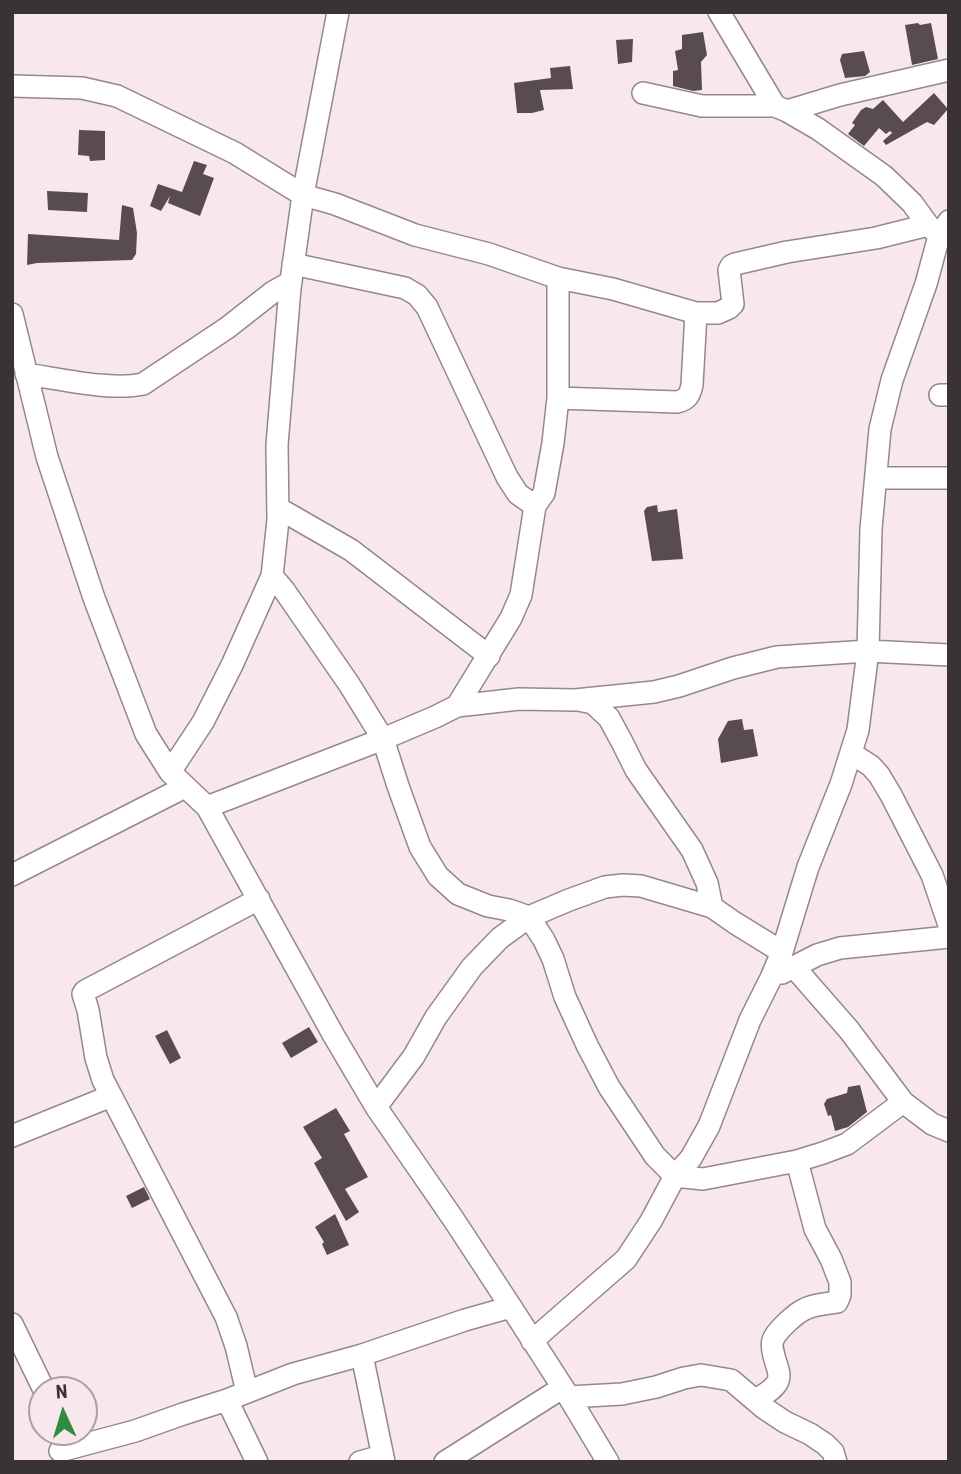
<!DOCTYPE html>
<style>
body{margin:0}
#map{position:relative;width:961px;height:1474px;overflow:hidden;background:#f8e8ed;font-family:"Roboto Condensed",sans-serif}
canvas{display:block}
.frame{position:absolute;inset:0;border:14px solid #393335;pointer-events:none}
.north{position:absolute;left:28px;top:1376px;width:70px;height:70px;box-sizing:border-box;background:#f8e8ed;border:2px solid #aca0a3;border-radius:50%;rotate:356deg;font-size:19px;font-weight:700;line-height:28px;text-align:center;color:#393335}
.north::after{content:'';display:block;margin:auto;width:24px;height:32px;background:#2f8b3d;clip-path:polygon(50% 0,100% 100%,50% 72%,0 100%)}
</style>
<div id="map">
<canvas width="961" height="1474"></canvas>
<div class="frame"></div>
<div class="north">N</div>
</div>
<script>
const ctx = document.querySelector('canvas').getContext('2d');
ctx.lineJoin = 'round';
function paint(path, color) { ctx.fillStyle = color; ctx.fill(path, 'evenodd'); }
function trace(path, color, width, dash) { ctx.strokeStyle = color; ctx.lineWidth = width; ctx.lineCap = dash ? 'butt' : 'round'; ctx.setLineDash(dash || []); ctx.stroke(path); }
paint(new Path2D(`
 M 918,23 L 920,25 L 931,23 L 938,59 L 912,65 L 905,25 Z
 M 703,32 L 707,55 L 701,62 L 702,90 L 693,91 L 673,86 L 673,71 L 678,70 L 675,51 L 682,49 L 682,35 Z
 M 633,39 L 632,62 L 618,64 L 616,40 Z
 M 864,51 L 870,72 L 865,76 L 845,78 L 840,60 L 842,54 Z
 M 570,66 L 573,89 L 540,90 L 544,110 L 532,113 L 517,113 L 514,83 L 551,78 L 550,68 Z
 M 934,93 L 948,109 L 934,125 L 927,122 L 886,145 L 883,141 L 892,133 L 890,131 L 886,134 L 879,128 L 864,146 L 848,134 L 855,125 L 852,123 L 861,110 L 866,107 L 873,109 L 883,100 L 903,122 Z
 M 79,130 L 105,131 L 105,160 L 90,161 L 89,156 L 78,155 Z
 M 194,161 L 207,165 L 203,174 L 214,178 L 200,216 L 168,203 L 170,196 L 161,211 L 150,206 L 158,184 L 182,192 Z
 M 47,191 L 88,193 L 87,212 L 48,210 Z
 M 122,205 L 133,208 L 137,233 L 136,254 L 132,260 L 37,263 L 27,265 L 28,234 L 119,240 Z
 M 657,505 L 658,512 L 677,509 L 683,559 L 652,561 L 644,511 L 647,507 Z
 M 742,719 L 744,730 L 753,729 L 758,756 L 721,763 L 718,739 L 728,721 Z
 M 309,1027 L 318,1042 L 291,1058 L 282,1043 Z
 M 167,1030 L 181,1058 L 170,1064 L 155,1036 Z
 M 860,1085 L 867,1112 L 848,1127 L 835,1131 L 831,1115 L 828,1116 L 824,1104 L 827,1099 L 847,1093 L 848,1087 Z
 M 336,1108 L 350,1131 L 344,1134 L 368,1177 L 345,1189 L 359,1212 L 346,1221 L 314,1163 L 322,1158 L 303,1127 Z
 M 144,1187 L 150,1199 L 132,1208 L 126,1196 Z
 M 335,1214 L 349,1245 L 327,1255 L 322,1244 L 324,1242 L 315,1227 Z`), '#594c50');
const minor = new Path2D(`
 M 719,12 L 775,106
 M 12,86 L 82,88 L 117,96 L 235,153 L 303,195 L 335,204 L 415,235 L 489,254 L 558,278 L 613,289 L 696,313 L 718,313 L 729,308 L 733,304 L 729,270 L 731,266 L 735,264 L 787,252 L 876,238 L 928,225
 M 643,93 L 702,106 L 775,106 L 787,111 L 818,129 L 884,176 L 912,203 L 928,225 L 938,234
 M 787,111 L 840,95 L 949,70
 M 293,264 L 405,288 L 417,295 L 427,307 L 507,477 L 518,494 L 535,506
 M 12,314 L 47,457 L 94,598 L 146,734 L 170,772 L 207,807 L 334,1036 L 376,1107 L 454,1220 L 511,1307 L 569,1397 L 608,1462
 M 26,374 C 60,379 111,391 143,384 L 227,328 L 273,292 L 291,282
 M 940,395 L 949,395
 M 558,398 L 677,402 C 687,400 690,395 692,385 L 696,313
 M 876,478 L 949,478
 M 278,508 L 351,550 L 489,656
 M 272,576 L 284,590 L 349,684 L 383,739 L 398,786 L 420,847 L 438,876 L 458,894 L 488,906 L 509,910 L 529,917 L 544,940 L 553,959 L 565,997 L 587,1045 L 609,1087 L 655,1156 L 675,1176 L 703,1179 L 797,1161 L 823,1153 L 847,1144 L 903,1102
 M 578,700 L 593,703 L 609,718 L 622,742 L 636,770 L 692,850 L 707,883 L 712,907
 M 457,706 L 511,618 L 521,595 L 535,506 L 544,493 L 553,443 L 558,398 L 558,278
 M 851,753 L 871,766 L 879,775 L 891,795 L 932,875 L 949,925
 M 170,772 L 203,722 L 232,665 L 272,576 L 278,520 L 277,445 L 290,288 L 303,195 L 338,12
 M 207,807 L 383,739 L 435,717 L 457,706 L 519,699 L 575,700 L 654,692 L 679,686 L 733,668 L 777,657 L 868,651 L 949,655
 M 12,875 L 185,787
 M 794,967 L 849,1030 L 903,1102 L 932,1124 L 949,1131
 M 782,973 L 817,955 L 840,948 L 949,937
 M 376,1107 L 414,1056 L 436,1017 L 472,967 L 500,938 L 529,917 L 569,900 L 605,887 L 623,885 L 641,886 L 712,907 L 735,923 L 782,952
 M 12,1136 L 111,1096
 M 12,1324 L 44,1390
 M 532,1341 L 626,1259 L 651,1221 L 675,1176 L 691,1158 L 709,1126 L 750,1020 L 771,978 L 782,952 L 808,867 L 841,784 L 858,730 L 868,651 L 871,529 L 880,429 L 892,380 L 926,284 L 939,236 L 949,221
 M 362,1355 L 384,1462
 M 247,1392 L 236,1346 L 226,1317 L 103,1080 L 96,1058 L 88,1010 L 83,994 L 85,991 L 259,899
 M 569,1397 L 622,1394 L 656,1387 L 684,1378 L 701,1375 L 731,1380 L 764,1408 L 785,1422 L 810,1434 L 825,1444 L 833,1452 L 836,1462
 M 227,1400 L 257,1462
 M 755,1400 C 762,1396 772,1391 777,1383 C 782,1375 776,1365 774,1356 C 773,1352 771,1344 773,1340 C 776,1331 796,1313 805,1309 C 815,1304 826,1304 837,1302 L 840,1295 L 840,1282 L 831,1259 L 815,1229 L 797,1161
 M 60,1451 L 135,1431 L 183,1414 L 227,1400 L 293,1374 L 362,1355 L 465,1320 L 511,1307
 M 360,1462 L 382,1456
 M 445,1462 L 562,1388`);
trace(minor, '#96878c', 24);
trace(minor, '#fff', 21);
</script>
